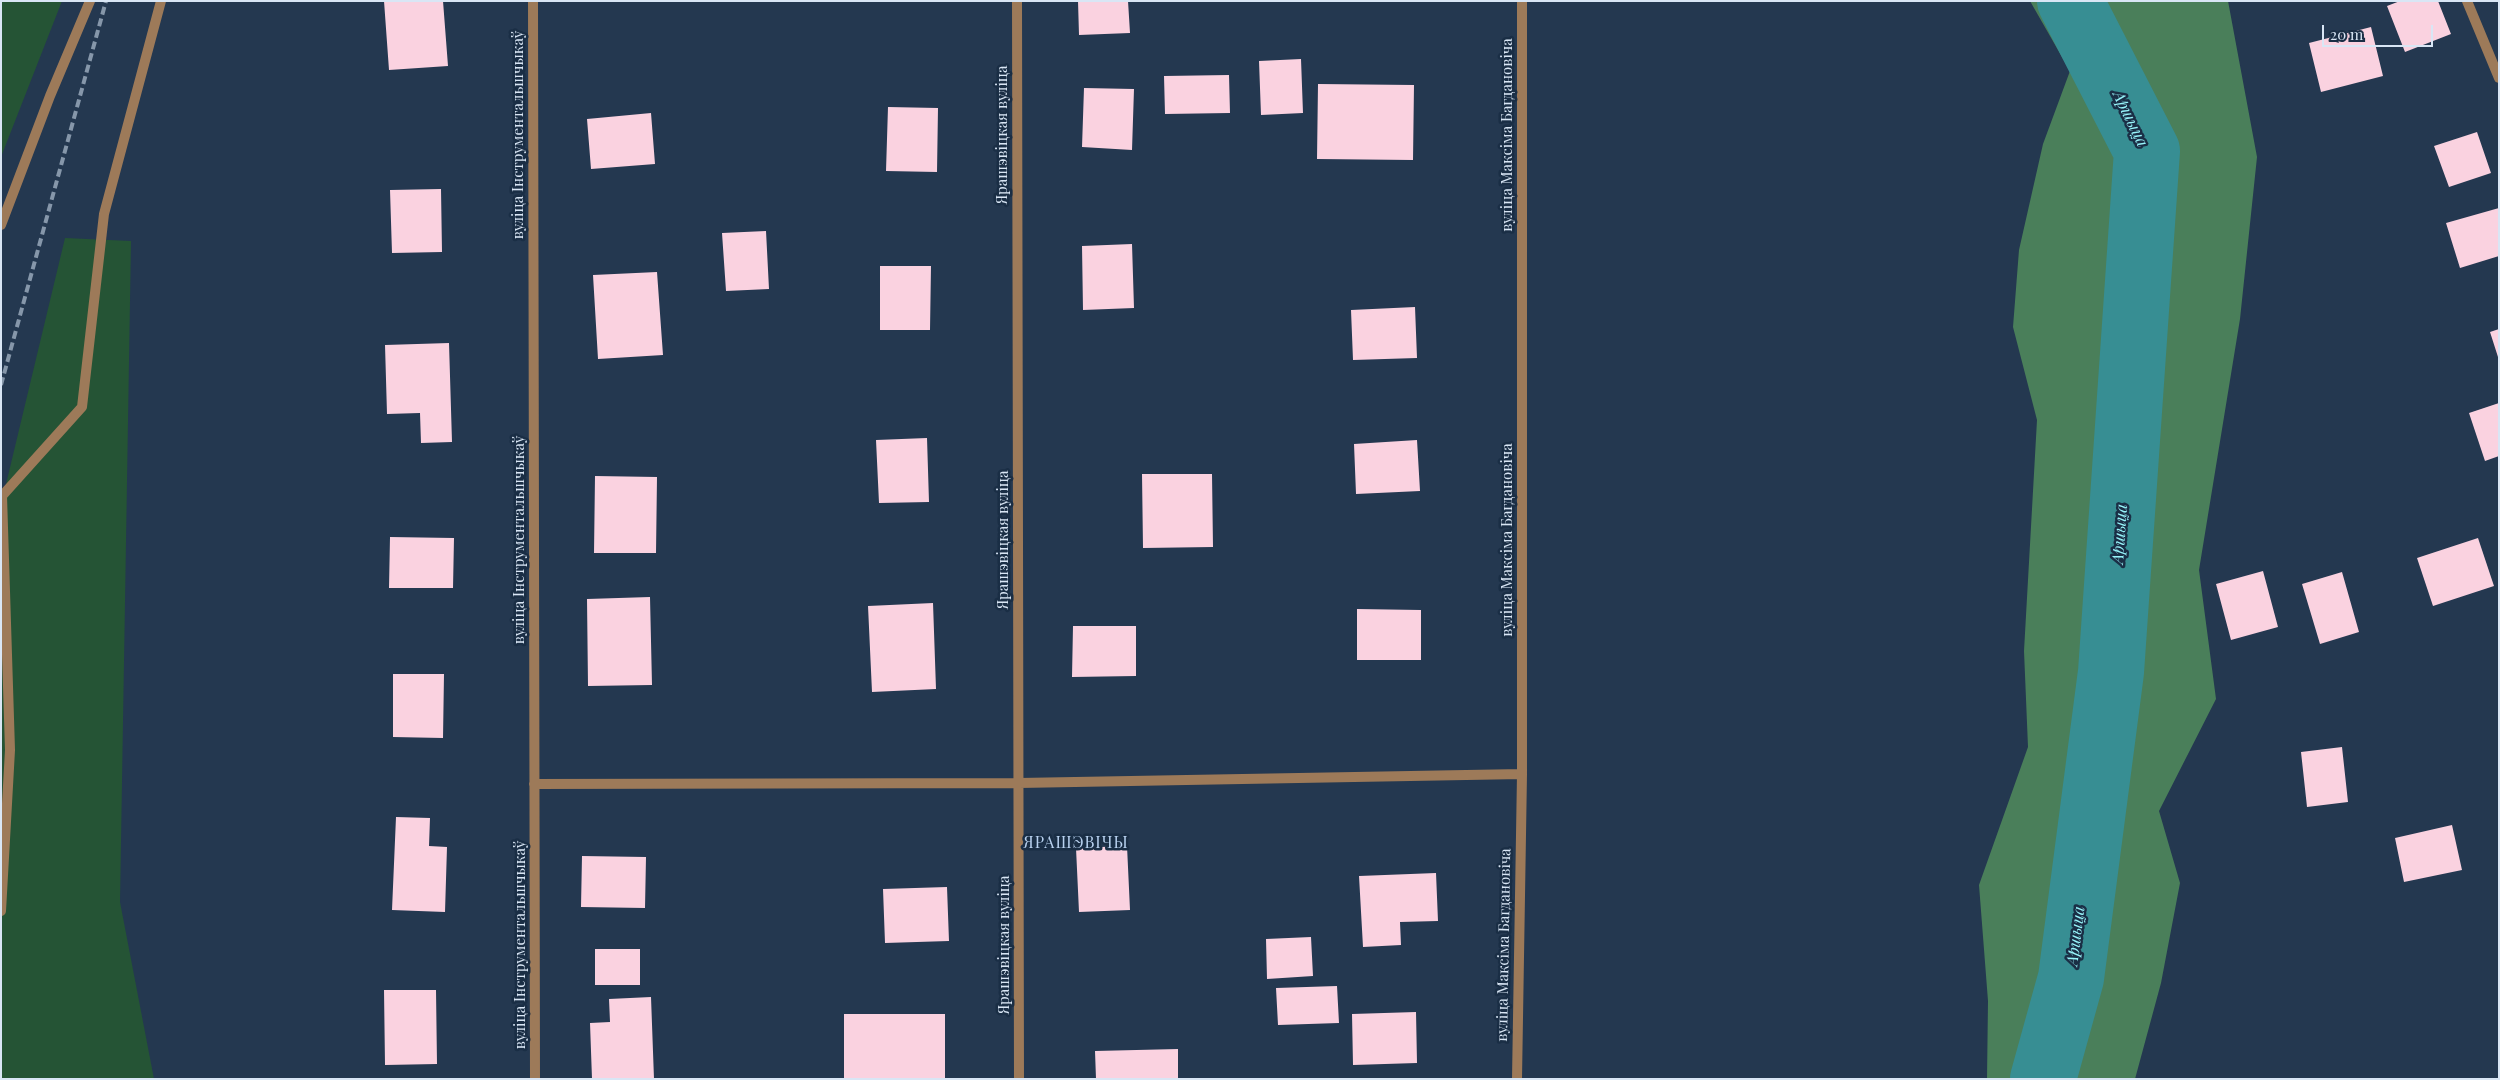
<!DOCTYPE html>
<meta charset="utf-8">
<style>
body{margin:0}
#map{position:relative;width:2500px;height:1080px;overflow:hidden;background:#243850;font-family:"Playfair Display",serif}
canvas{display:block}
.frame{position:absolute;inset:0;border:2px solid #d9e6f5;pointer-events:none}
.scale{position:absolute;left:2322px;top:25px;width:111px;height:22px;box-sizing:border-box;border:2px solid #d9e6f5;border-top:0;padding-left:6px;font-size:15px;line-height:18px;white-space:nowrap;color:#d9e6f5;-webkit-text-stroke:4px #1a2e45;paint-order:stroke}
</style>
<div id="map">
<canvas width="2500" height="1080"></canvas>
<div class="frame"></div>
<div class="scale">20 m</div>
</div>
<script>
const ctx = document.querySelector('canvas').getContext('2d');
ctx.lineJoin = 'round';
function paint(path, color) { ctx.fillStyle = color; ctx.fill(path, 'evenodd'); }
function trace(path, color, width, dash) { ctx.strokeStyle = color; ctx.lineWidth = width; ctx.lineCap = dash ? 'butt' : 'round'; ctx.setLineDash(dash || []); ctx.stroke(path); }
function label(font, color, halo, rows, align = 'center') {
  ctx.font = font + ' "Playfair Display",serif'; ctx.lineWidth = 5; ctx.setLineDash([]); ctx.textBaseline = 'middle'; ctx.strokeStyle = halo; ctx.fillStyle = color; for (const [text, x, y, turn = 0] of rows) {
    ctx.save(); ctx.translate(x, y); ctx.rotate((+turn || 0) * Math.PI / 180); ctx.textAlign = isNaN(turn) ? turn : align; if (halo) ctx.strokeText(text, 0, 0); ctx.fillText(text, 0, 0); ctx.restore();
  }
}
paint(new Path2D(`
 M 1,1 L 62,1 L 1,157 Z
 M 65,238 L 131,241 L 120,902 L 154,1079 L 1,1079 L 1,505 Z`), '#255435');
paint(new Path2D(`
 M 2030,1 L 2228,1 L 2257,157 L 2240,319 L 2199,570 L 2216,699 L 2159,811 L 2180,883 L 2161,983 L 2135,1079 L 1987,1079 L 1988,1001 L 1979,885 L 2028,747 L 2024,651 L 2037,420 L 2013,327 L 2019,250 L 2043,144 L 2070,71 Z`), '#4a7f5a');
trace(new Path2D(`
 M 2043,1079 L 2071,978 L 2111,672 L 2147,151 L 2070,1`), '#378e93', 66);
paint(new Path2D(`
 M 384,1 L 443,1 L 448,66 L 389,70 Z
 M 1078,1 L 1128,1 L 1130,33 L 1079,35 Z
 M 2400,1 L 2438,1 L 2451,34 L 2405,52 L 2387,6 Z
 M 2371,27 L 2383,76 L 2321,92 L 2309,43 Z
 M 1301,59 L 1303,113 L 1261,115 L 1259,61 Z
 M 1229,75 L 1230,113 L 1165,114 L 1164,76 Z
 M 1318,84 L 1414,85 L 1413,160 L 1317,159 Z
 M 1084,88 L 1134,89 L 1132,150 L 1082,147 Z
 M 888,107 L 938,108 L 937,172 L 886,171 Z
 M 651,113 L 655,164 L 591,169 L 587,119 Z
 M 2477,132 L 2491,173 L 2449,187 L 2434,146 Z
 M 441,189 L 442,252 L 392,253 L 390,190 Z
 M 2499,208 L 2499,256 L 2460,268 L 2446,223 Z
 M 766,231 L 769,289 L 726,291 L 722,233 Z
 M 1132,244 L 1134,308 L 1083,310 L 1082,246 Z
 M 880,266 L 931,266 L 930,330 L 880,330 Z
 M 657,272 L 663,355 L 598,359 L 593,275 Z
 M 1415,307 L 1417,358 L 1353,360 L 1351,310 Z
 M 2499,329 L 2499,357 L 2498,357 L 2490,332 Z
 M 449,343 L 452,442 L 421,443 L 420,413 L 387,414 L 385,345 Z
 M 2499,403 L 2499,456 L 2485,461 L 2469,413 Z
 M 927,438 L 929,502 L 879,503 L 876,440 Z
 M 1417,440 L 1420,491 L 1356,494 L 1354,444 Z
 M 1142,474 L 1212,474 L 1213,547 L 1143,548 Z
 M 595,476 L 657,477 L 656,553 L 594,553 Z
 M 390,537 L 454,538 L 453,588 L 389,588 Z
 M 2478,538 L 2494,586 L 2433,606 L 2417,558 Z
 M 2263,571 L 2278,627 L 2231,640 L 2216,584 Z
 M 2342,572 L 2359,632 L 2320,644 L 2302,584 Z
 M 650,597 L 652,685 L 588,686 L 587,599 Z
 M 933,603 L 936,689 L 872,692 L 868,606 Z
 M 1357,609 L 1421,610 L 1421,660 L 1357,660 Z
 M 1073,626 L 1136,626 L 1136,676 L 1072,677 Z
 M 393,674 L 444,674 L 443,738 L 393,737 Z
 M 2342,747 L 2348,802 L 2307,807 L 2301,752 Z
 M 396,817 L 430,818 L 429,846 L 447,847 L 445,912 L 392,910 Z
 M 2452,825 L 2462,870 L 2404,882 L 2395,838 Z
 M 1127,846 L 1130,910 L 1079,912 L 1076,848 Z
 M 582,856 L 646,857 L 645,908 L 581,907 Z
 M 1436,873 L 1438,921 L 1400,922 L 1401,945 L 1363,947 L 1359,876 Z
 M 947,887 L 949,941 L 885,943 L 883,889 Z
 M 1311,937 L 1313,976 L 1267,979 L 1266,939 Z
 M 595,949 L 640,949 L 640,985 L 595,985 Z
 M 1337,986 L 1339,1023 L 1278,1025 L 1276,988 Z
 M 384,990 L 436,990 L 437,1064 L 385,1065 Z
 M 651,997 L 654,1079 L 592,1079 L 590,1023 L 610,1022 L 609,999 Z
 M 1416,1012 L 1417,1063 L 1353,1065 L 1352,1014 Z
 M 844,1014 L 945,1014 L 945,1079 L 844,1079 Z
 M 1178,1049 L 1178,1079 L 1096,1079 L 1095,1051 Z`), '#fad2e0');
trace(new Path2D(`
 M 1,225 L 50,96 L 90,1
 M 1,911 L 10,750 L 2,496 L 82,407 L 104,214 L 161,1`), '#9d7a59', 10);
trace(new Path2D(`
 M 533,1 L 535,1079
 M 1017,1 L 1019,1079
 M 2467,1 L 2499,78
 M 534,784 L 1019,783 L 1522,774
 M 1517,1079 L 1522,774 L 1522,1`), '#9d7a59', 10);
trace(new Path2D(`
 M 1,385 L 106,1`), '#8697aa', 4, [8, 4]);
label('15px', '#d9e6f5', '#1a2e45', [
 ["вуліца Інструментальшчыкаў",518,135,-90],
 ["Ярашэвіцкая вуліца",1002,135,-90],
 ["вуліца Максіма Багдановіча",1507,135,-90],
 ["вуліца Інструментальшчыкаў",519,540,-90],
 ["Ярашэвіцкая вуліца",1003,540,-90],
 ["вуліца Максіма Багдановіча",1507,540,-90],
 ["вуліца Інструментальшчыкаў",520,945,-90],
 ["Ярашэвіцкая вуліца",1004,945,-90],
 ["вуліца Максіма Багдановіча",1504,945,-89]
]);
label('italic 16px', '#97f4fa', '#1a2e45', [
 ["Аршыца",2130,119,64],
 ["Аршыца",2120,534,-86],
 ["Аршыца",2076,936,-83]
]);
ctx.letterSpacing = '1px';
label('16px', '#b8d1ef', '#1a2e45', [
 ["ЯРАШЭВІЧЫ",1076,843]
]);
ctx.letterSpacing = '0px';
</script>
